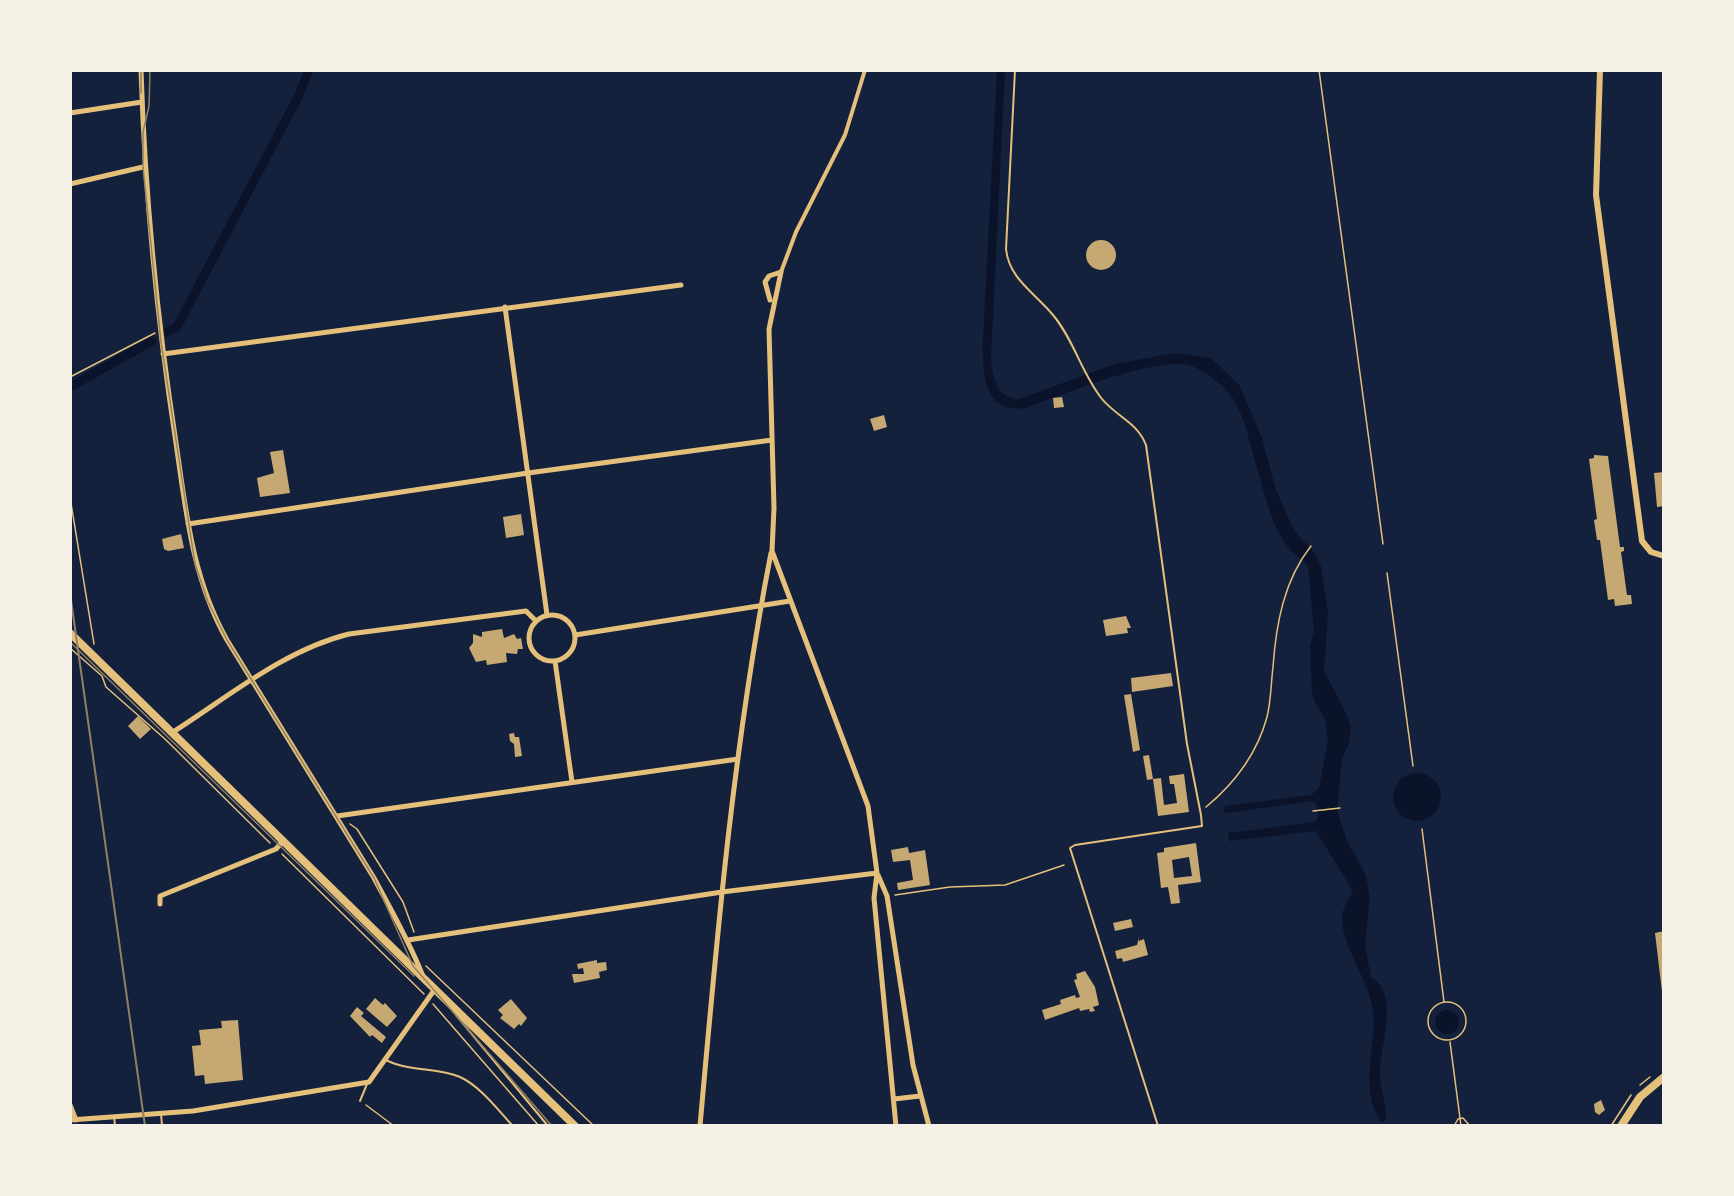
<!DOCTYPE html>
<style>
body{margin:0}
#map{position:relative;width:1734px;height:1196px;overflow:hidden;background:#14213d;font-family:"Alegreya Sans",sans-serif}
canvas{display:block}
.frame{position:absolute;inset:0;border:72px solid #f6f1e7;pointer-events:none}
</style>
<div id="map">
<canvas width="1734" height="1196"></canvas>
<div class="frame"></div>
</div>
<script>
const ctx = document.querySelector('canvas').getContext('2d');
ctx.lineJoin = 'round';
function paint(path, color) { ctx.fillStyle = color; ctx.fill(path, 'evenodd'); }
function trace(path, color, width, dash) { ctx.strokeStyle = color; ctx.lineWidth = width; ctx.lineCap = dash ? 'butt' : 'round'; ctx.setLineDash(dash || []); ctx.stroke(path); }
paint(new Path2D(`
 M 997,71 L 1005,71 L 991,357 C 992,376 996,398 1019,399 L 1115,364 L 1175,353 L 1211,358 L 1240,386 L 1262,438 L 1276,490 L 1294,530 L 1315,554 L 1321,566 L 1328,614 L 1324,671 L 1347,715 L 1351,729 L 1348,746 L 1342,758 L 1337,811 L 1347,841 L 1366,875 L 1370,898 L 1365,946 L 1371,977 C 1400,993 1381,1045 1380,1069 C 1379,1086 1387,1103 1386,1120 L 1381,1122 C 1357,1087 1379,1043 1372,1005 C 1367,979 1343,946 1342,921 C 1341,910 1348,900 1353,891 L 1316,831 L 1229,841 L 1228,833 L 1315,822 L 1318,817 L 1316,804 L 1312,801 L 1226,813 L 1223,810 L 1225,806 L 1311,795 L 1319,788 L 1328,739 L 1325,719 L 1314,701 L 1312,691 L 1310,646 L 1314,631 L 1308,565 C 1300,558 1290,551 1285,543 C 1269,520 1263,487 1255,461 C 1249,440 1243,410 1229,393 C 1220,383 1205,371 1192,366 C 1162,354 1058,396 1026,408 C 981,414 983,370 983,338 Z
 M1393 797a24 24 0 1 1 48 0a24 24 0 1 1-48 0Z
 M1435 1022a12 12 0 1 1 24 0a12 12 0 1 1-24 0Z`), '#0b132b');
trace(new Path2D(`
 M 167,332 L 177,327 L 298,97 L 309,70
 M 70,387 L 152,341`), '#0b132b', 9);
paint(new Path2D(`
 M1086 255a15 15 0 1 1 30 0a15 15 0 1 1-30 0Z
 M 1062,397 L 1064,407 L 1054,408 L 1053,398 Z
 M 884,415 L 887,427 L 874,431 L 870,419 Z
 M 283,450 L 290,493 L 260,497 L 257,478 L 274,473 L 270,452 Z
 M 1594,455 L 1608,456 L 1620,547 L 1624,547 L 1624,551 L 1621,552 L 1627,595 L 1631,595 L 1632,604 L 1615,606 L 1614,599 L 1608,600 L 1600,540 L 1597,540 L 1594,520 L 1597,519 L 1589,459 L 1594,458 Z
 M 1664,472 L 1664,506 L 1657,507 L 1654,473 Z
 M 521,514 L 524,535 L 506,538 L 503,517 Z
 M 181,534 L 184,548 L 168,551 L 164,549 L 162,539 Z
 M 1126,616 L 1131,628 L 1127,628 L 1128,633 L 1106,636 L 1103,620 Z
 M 502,629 L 504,638 L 514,634 L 517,639 L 521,638 L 523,649 L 518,649 L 517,654 L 506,653 L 507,662 L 487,665 L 486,660 L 476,662 L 469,648 L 473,643 L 473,634 L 482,637 L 482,632 Z
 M 1171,673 L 1173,686 L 1132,692 L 1131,678 Z
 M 1131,694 L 1140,750 L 1133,752 L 1124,695 Z
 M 138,716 L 151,729 L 140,739 L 128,726 Z
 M 514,733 L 515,737 L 519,737 L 522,756 L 515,757 L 514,744 L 510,741 L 509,734 Z
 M 1149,755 L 1153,779 L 1147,780 L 1143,756 Z
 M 1184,774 L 1189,812 L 1158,816 L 1153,779 L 1161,778 L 1164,805 L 1177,803 L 1174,784 L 1170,784 L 1169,776 Z
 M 1196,843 L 1201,882 L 1178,885 L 1180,903 L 1171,904 L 1168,887 L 1161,888 L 1157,853 L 1164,852 L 1164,848 ZM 1189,857 L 1192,876 L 1174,878 L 1172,860 Z
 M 908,847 L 909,853 L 925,850 L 930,885 L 898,890 L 897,883 L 913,880 L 910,860 L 893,862 L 891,850 Z
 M 1131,919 L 1133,927 L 1115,931 L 1113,923 Z
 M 1664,931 L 1664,1000 L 1663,1000 L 1655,933 Z
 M 1139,938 L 1139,941 L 1144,939 L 1148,955 L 1123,962 L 1122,958 L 1117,959 L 1115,951 L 1137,945 Z
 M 597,960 L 597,963 L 606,962 L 607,970 L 599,972 L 600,978 L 574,983 L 572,974 L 584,974 L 583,968 L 578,969 L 577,964 Z
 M 1085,971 L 1095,987 L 1099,1005 L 1093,1007 L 1095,1011 L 1090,1012 L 1089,1009 L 1080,1011 L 1079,1008 L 1045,1020 L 1042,1010 L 1061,1004 L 1060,1000 L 1075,995 L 1076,998 L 1080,997 L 1074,980 L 1077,979 L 1076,974 Z
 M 375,998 L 383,1005 L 385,1003 L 397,1016 L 387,1027 L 366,1009 Z
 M 511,999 L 527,1018 L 521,1026 L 519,1024 L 514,1029 L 500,1018 L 503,1015 L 498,1010 Z
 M 357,1007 L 364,1013 L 361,1016 L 386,1037 L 382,1043 L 372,1035 L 370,1037 L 350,1016 Z
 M 238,1020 L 243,1080 L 205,1084 L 204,1075 L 195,1076 L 192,1046 L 201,1045 L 199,1030 L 222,1028 L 221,1021 Z
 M 1601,1100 L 1605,1110 L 1599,1115 L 1595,1112 L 1594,1104 Z`), '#c6a872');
trace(new Path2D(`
 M 1319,70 L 1383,544
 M 70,377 L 155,333
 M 70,497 L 94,644
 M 1387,573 L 1413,766
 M 70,648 L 102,676 L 106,687 L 165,739 L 270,843
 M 1206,807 C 1235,783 1257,754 1267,717 C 1271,701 1271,683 1273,667 C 1276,624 1284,580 1311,546
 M 1313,811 L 1340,808
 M 350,824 L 357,829 L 403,902 L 414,932
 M 1422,829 L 1444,1002
 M 282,854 L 424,994
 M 895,895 L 950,887 L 1005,885 L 1064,865
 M 426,966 L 594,1126
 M1428 1021a19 19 0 1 1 38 0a19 19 0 1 1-38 0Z
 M 433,1004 L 539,1126
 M 1450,1042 L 1461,1126
 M 1640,1085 L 1650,1077
 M 366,1105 L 394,1126
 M 1454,1126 L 1458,1119 L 1463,1118 L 1470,1126
 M 1611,1126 L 1631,1095`), '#e5c07b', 1.5);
trace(new Path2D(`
 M 1015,70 L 1006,249 C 1009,279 1035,293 1053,315 C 1074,340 1082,374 1102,399 C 1117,417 1137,422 1146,445 L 1187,744 L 1201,815 L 1202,826 L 1075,845 L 1070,848 L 1158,1126
 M 456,1015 L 548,1126
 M 386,1060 C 409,1072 437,1067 460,1077 C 480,1086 498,1110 513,1126
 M 360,1101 L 367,1084
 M 161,1113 L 162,1126
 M 114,1116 L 115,1126`), '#e5c07b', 2);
trace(new Path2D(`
 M 781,272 L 796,232 L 845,135 L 865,70`), '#e5c07b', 4);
trace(new Path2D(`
 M 141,70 C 145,195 157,319 176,443 C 186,511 192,578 227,640 L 374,878 C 391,910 409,941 422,974
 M 70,113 L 142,102
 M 70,184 L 143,167
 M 781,272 L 769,329 L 774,508 L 772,551 L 868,806 L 877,873 L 874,898 L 896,1126
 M 770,300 L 765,282 L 769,276 L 781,272
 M 505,307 L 547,615
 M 163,354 L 681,285
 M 188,524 L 528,473 L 772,440
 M529 638a23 23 0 1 1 46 0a23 23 0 1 1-46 0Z
 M 575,635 L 790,601
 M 555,661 L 572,782
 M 173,732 C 228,697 284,650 349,634 L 526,611 L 536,621
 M 337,816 L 738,759
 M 878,875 L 887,896 L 913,1065 L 929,1126
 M 160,904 L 160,896 L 276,849 L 283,841
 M 408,940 L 722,892 L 877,873
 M 894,1099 L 920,1096
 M 70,1105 L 76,1120
 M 70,1120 L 193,1111 L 369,1082 L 435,989
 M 700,1126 C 717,934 734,742 771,553`), '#e5c07b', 5);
trace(new Path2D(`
 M 1600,70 L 1596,195 L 1642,541 L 1651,552 L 1664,556`), '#e5c07b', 6);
trace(new Path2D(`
 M 70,633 L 575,1126
 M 1621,1126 L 1640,1097 L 1664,1077`), '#e5c07b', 8);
trace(new Path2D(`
 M 141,70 L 141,93
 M 150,70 L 149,106 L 143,132 L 143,167 L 161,342 L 195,564 L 208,602 L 227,640 L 374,878 L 413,966 L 552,1126
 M 70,642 L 414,976`), '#918062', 1.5);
trace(new Path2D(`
 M 70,593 L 145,1126`), '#918062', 2);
</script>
